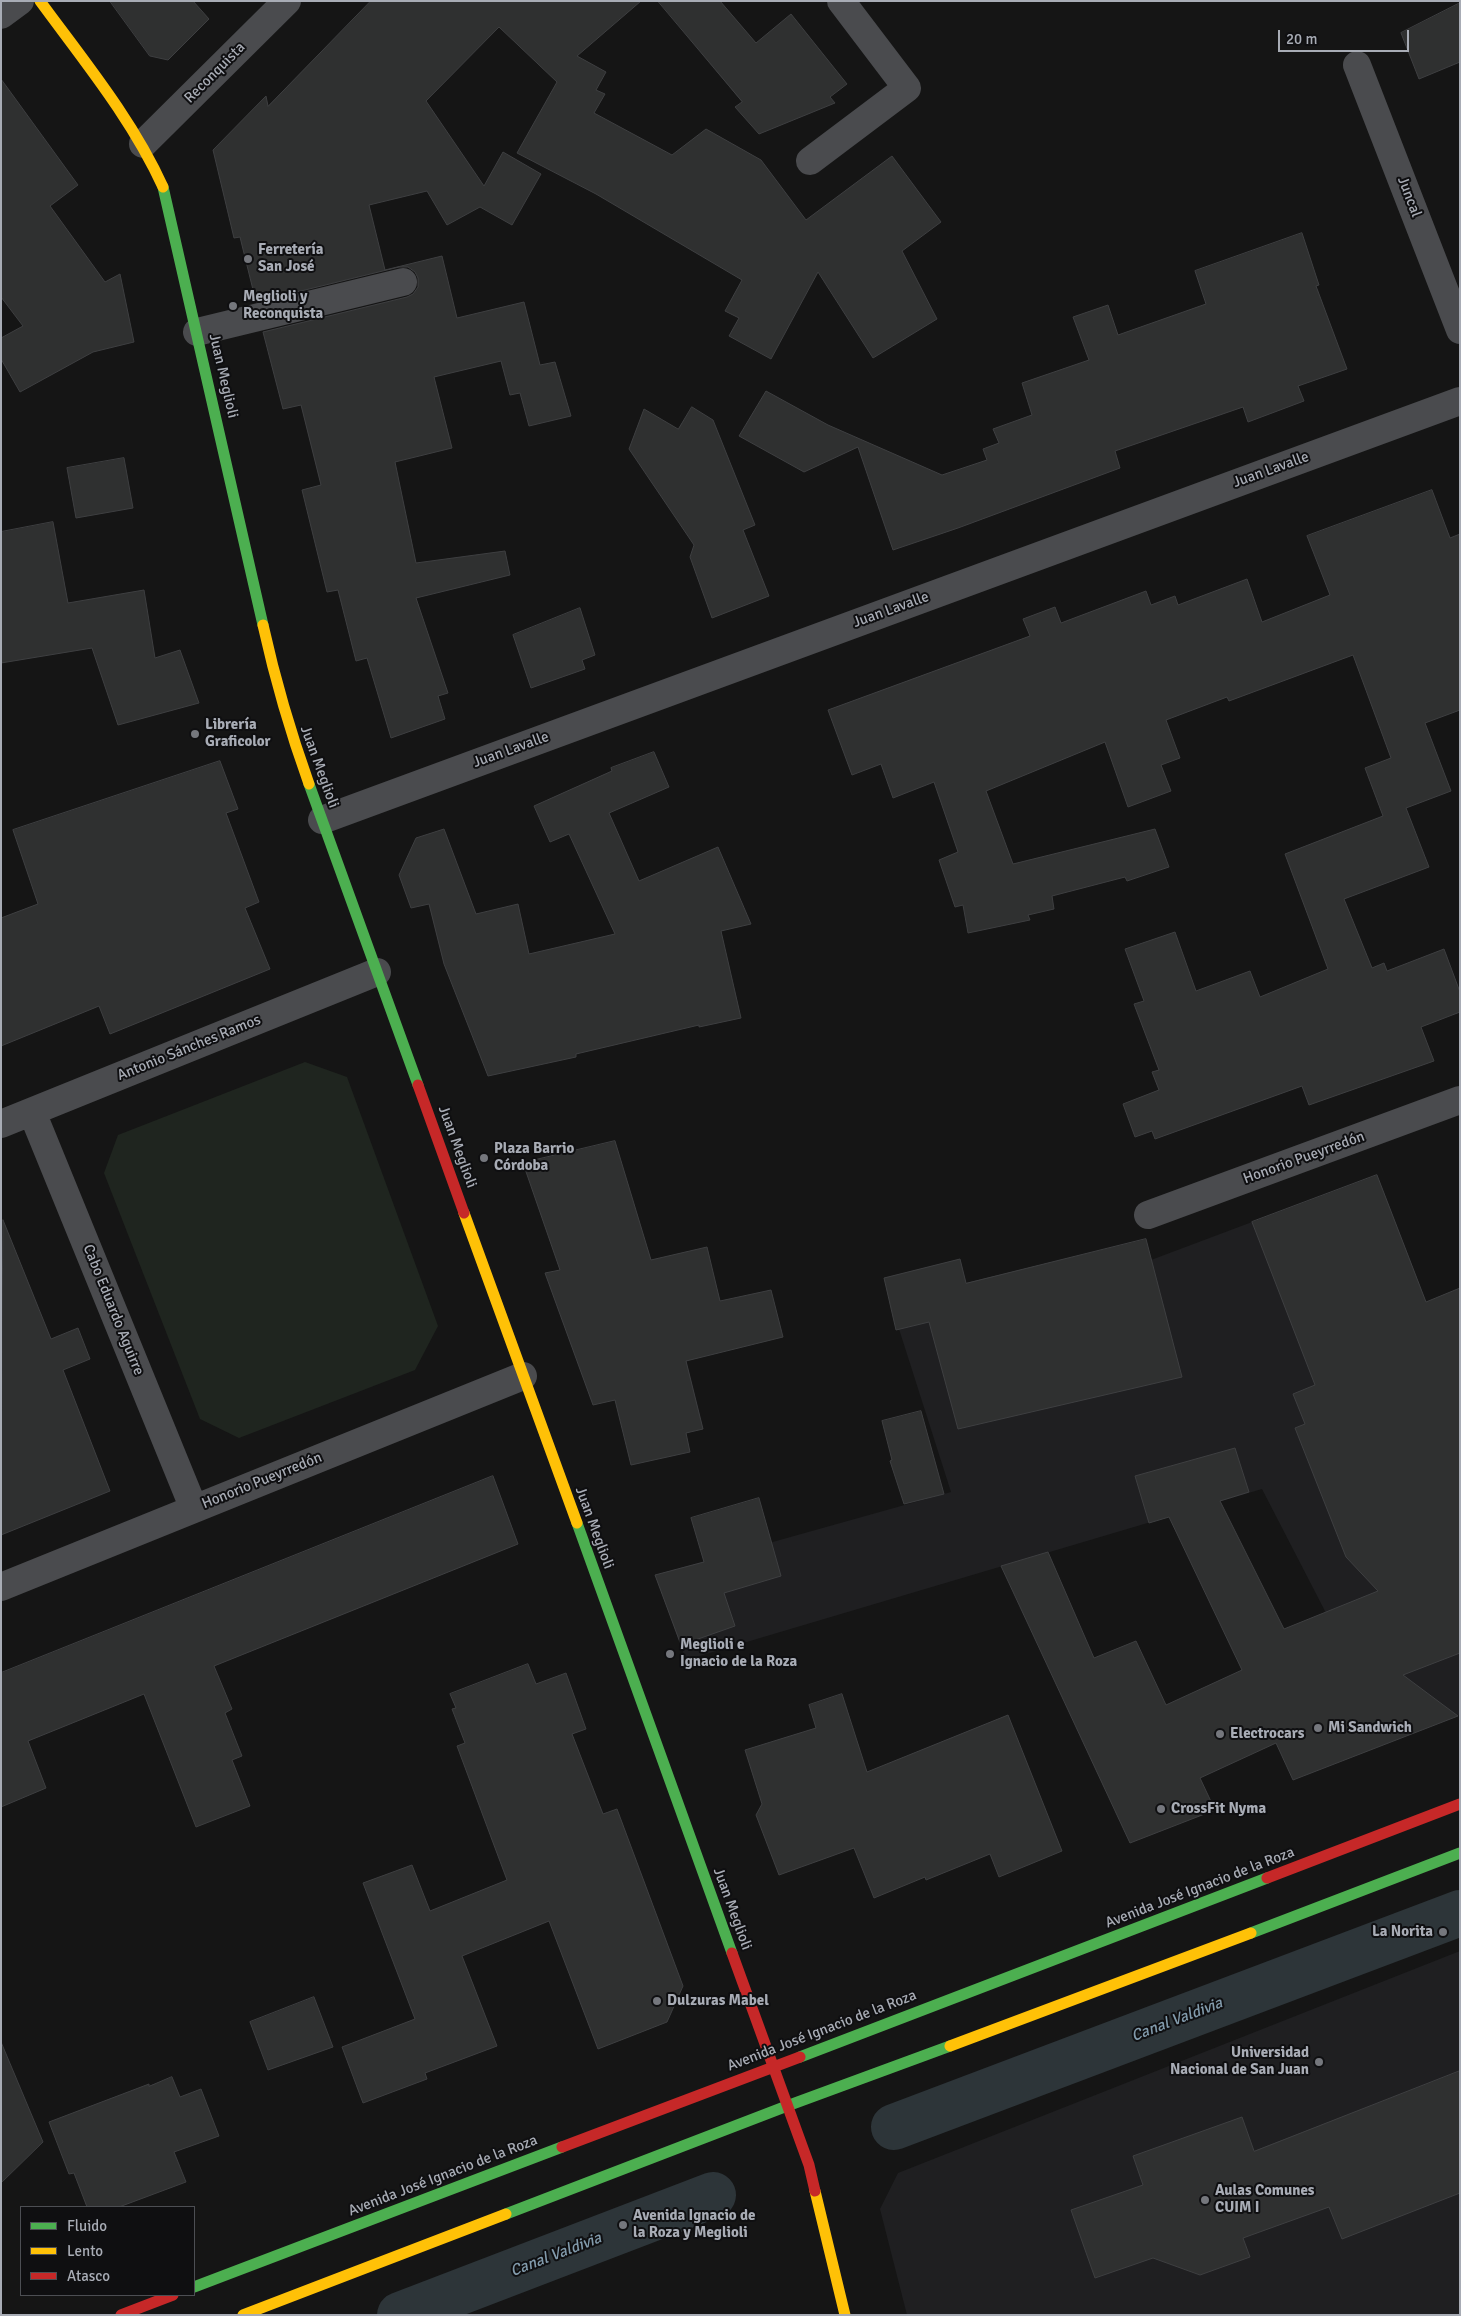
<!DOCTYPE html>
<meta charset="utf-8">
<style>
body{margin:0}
#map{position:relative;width:1461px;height:2316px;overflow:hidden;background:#151515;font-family:Signika,sans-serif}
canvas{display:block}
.frame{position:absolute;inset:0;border:2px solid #a8acb5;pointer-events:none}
.legend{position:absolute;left:20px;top:2206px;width:175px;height:90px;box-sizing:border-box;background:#0f0f11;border:1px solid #4c4e53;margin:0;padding:6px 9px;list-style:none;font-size:15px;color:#a8acb5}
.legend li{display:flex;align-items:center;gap:10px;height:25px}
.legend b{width:25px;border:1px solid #4c4e53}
.scale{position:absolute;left:1278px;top:30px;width:131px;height:22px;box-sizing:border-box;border:2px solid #a8acb5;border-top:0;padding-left:6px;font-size:15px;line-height:18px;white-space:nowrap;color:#a8acb5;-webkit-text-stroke:4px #0f0f11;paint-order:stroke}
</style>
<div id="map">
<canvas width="1461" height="2316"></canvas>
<div class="frame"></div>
<ul class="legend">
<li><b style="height:6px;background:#4caf50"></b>Fluido</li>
<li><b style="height:6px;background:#ffc107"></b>Lento</li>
<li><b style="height:6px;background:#c62828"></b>Atasco</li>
</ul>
<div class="scale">20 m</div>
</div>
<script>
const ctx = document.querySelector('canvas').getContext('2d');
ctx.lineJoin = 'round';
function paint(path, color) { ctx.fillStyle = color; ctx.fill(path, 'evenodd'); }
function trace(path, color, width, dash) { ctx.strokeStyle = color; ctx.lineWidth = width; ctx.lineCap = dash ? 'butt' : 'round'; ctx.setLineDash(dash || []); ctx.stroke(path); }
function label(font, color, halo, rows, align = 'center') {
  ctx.font = font + ' Signika,sans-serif'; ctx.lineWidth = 4; ctx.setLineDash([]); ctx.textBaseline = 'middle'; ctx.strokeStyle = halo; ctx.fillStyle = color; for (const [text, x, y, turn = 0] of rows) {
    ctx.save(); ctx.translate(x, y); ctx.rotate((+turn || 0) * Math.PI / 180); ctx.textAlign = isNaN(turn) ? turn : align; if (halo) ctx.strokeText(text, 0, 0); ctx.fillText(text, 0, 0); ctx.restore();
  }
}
paint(new Path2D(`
 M 1377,1175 L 1460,1390 L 1460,1715 L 1392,1741 L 1262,1489 L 686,1660 L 655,1575 L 951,1492 L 899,1329 L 1151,1260 Z
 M 1460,1951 L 1460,2315 L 907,2315 L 880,2209 L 898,2173 Z`), '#1f1f21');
paint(new Path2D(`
 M 305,1062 L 347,1077 L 438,1326 L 415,1370 L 239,1438 L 200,1419 L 104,1173 L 118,1135 Z`), '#1f251f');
trace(new Path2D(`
 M 894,2127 L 1460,1913
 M 400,2315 L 713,2195`), '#2d3539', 46);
const building = new Path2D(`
 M 110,1 L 193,1 L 209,19 L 168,60 L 150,56 Z
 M 371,1 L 641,1 L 577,56 L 606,72 L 596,90 L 605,94 L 594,113 L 672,155 L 706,129 L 761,160 L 806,220 L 892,156 L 941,222 L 902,251 L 937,319 L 873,358 L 818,272 L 771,359 L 729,336 L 739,318 L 725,311 L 742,280 L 596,194 L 517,153 L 557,82 L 499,27 L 426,101 L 484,186 L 503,152 L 541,174 L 512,225 L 480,207 L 447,225 L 427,191 L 369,205 L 385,270 L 442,256 L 457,318 L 524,302 L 540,365 L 555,362 L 571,416 L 529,426 L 520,393 L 510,395 L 501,361 L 434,377 L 452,448 L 395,462 L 416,563 L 505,551 L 510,575 L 416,598 L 448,693 L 438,696 L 445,719 L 391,738 L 367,658 L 356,661 L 338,590 L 327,592 L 302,490 L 321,485 L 301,405 L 283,409 L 263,332 L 407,297 L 413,294 L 418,287 L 418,278 L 415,272 L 408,267 L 399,267 L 256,302 L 240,237 L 234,238 L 213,150 L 266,96 L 268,106 Z
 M 658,1 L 720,1 L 756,43 L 791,14 L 847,84 L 830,97 L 835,103 L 759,134 L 735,107 L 742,102 Z
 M 1460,3 L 1460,62 L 1419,79 L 1401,33 Z
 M 1,79 L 78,185 L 50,206 L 105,282 L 120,274 L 134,342 L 93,352 L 20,392 L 1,359 L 1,338 L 23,326 L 1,297 Z
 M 1302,233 L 1319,285 L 1316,286 L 1347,369 L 1298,386 L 1304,401 L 1248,422 L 1243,407 L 1115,451 L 1120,468 L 958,528 L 893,550 L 858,447 L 804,472 L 739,436 L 766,391 L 828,425 L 942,475 L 987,460 L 983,449 L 999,443 L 993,429 L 1032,415 L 1022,383 L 1089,360 L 1073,317 L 1108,305 L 1118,335 L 1206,304 L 1195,271 Z
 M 692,407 L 713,420 L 755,525 L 743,530 L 769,596 L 712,618 L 690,557 L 694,545 L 629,449 L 644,409 L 678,429 Z
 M 124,458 L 133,508 L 76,518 L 67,468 Z
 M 1432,490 L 1450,538 L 1460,534 L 1460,710 L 1425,723 L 1451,791 L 1406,808 L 1429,867 L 1344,899 L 1372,968 L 1384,963 L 1387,971 L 1444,949 L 1460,992 L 1460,1012 L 1421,1027 L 1434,1061 L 1309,1105 L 1302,1086 L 1155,1139 L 1152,1131 L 1135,1137 L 1123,1104 L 1159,1090 L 1152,1072 L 1159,1070 L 1134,1004 L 1144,1001 L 1125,949 L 1175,932 L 1196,991 L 1250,971 L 1260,997 L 1328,969 L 1285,854 L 1383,816 L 1365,768 L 1391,758 L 1353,655 L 1229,701 L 1227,697 L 1166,720 L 1180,758 L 1161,765 L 1171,791 L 1128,807 L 1105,742 L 986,791 L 1013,864 L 1155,829 L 1169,867 L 1127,881 L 1125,877 L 1052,896 L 1054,909 L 1028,915 L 1030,920 L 968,933 L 963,905 L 955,907 L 939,860 L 958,852 L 934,782 L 893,798 L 881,764 L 852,775 L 828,710 L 1030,636 L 1023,619 L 1055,607 L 1061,623 L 1146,591 L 1151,605 L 1175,596 L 1178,605 L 1247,579 L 1262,622 L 1330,595 L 1307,536 Z
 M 53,522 L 68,603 L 144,590 L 155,658 L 180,650 L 199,703 L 118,725 L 92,648 L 1,663 L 1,532 Z
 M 580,608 L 595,655 L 582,660 L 585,669 L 531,688 L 513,635 Z
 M 654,752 L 669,787 L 609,813 L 639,881 L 718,847 L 751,924 L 721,931 L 741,1018 L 699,1027 L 699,1025 L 576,1054 L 576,1057 L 488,1076 L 444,964 L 429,904 L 411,908 L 399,875 L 416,838 L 444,829 L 476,914 L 518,904 L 529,954 L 615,934 L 569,834 L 550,842 L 534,806 L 612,771 L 611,768 Z
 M 220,761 L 238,809 L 226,813 L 259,902 L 245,908 L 270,969 L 110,1034 L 99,1006 L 1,1046 L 1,918 L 38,904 L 13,830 Z
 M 615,1141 L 651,1260 L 707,1247 L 720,1301 L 771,1290 L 783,1337 L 686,1361 L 703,1429 L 686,1433 L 690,1452 L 631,1465 L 615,1400 L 593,1405 L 545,1273 L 560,1270 L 523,1163 Z
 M 1377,1175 L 1426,1302 L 1460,1288 L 1460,1653 L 1403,1675 L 1458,1716 L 1293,1780 L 1276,1743 L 1200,1778 L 1215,1810 L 1130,1843 L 1001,1566 L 1048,1552 L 1094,1658 L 1136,1641 L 1166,1705 L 1242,1670 L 1169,1517 L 1149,1523 L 1135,1476 L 1235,1448 L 1249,1492 L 1220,1501 L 1284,1629 L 1378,1591 L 1346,1557 L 1295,1428 L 1305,1424 L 1293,1394 L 1315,1385 L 1252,1222 Z
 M 3,1220 L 51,1339 L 78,1328 L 90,1359 L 63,1370 L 110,1491 L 1,1535 Z
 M 1146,1239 L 1182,1377 L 958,1429 L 929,1322 L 896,1330 L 884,1278 L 960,1259 L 966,1283 Z
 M 921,1411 L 944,1494 L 904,1504 L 890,1461 L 892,1460 L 882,1421 Z
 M 493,1476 L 518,1544 L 214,1666 L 232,1709 L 225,1713 L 242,1756 L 232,1760 L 250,1806 L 196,1827 L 144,1694 L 28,1741 L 46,1788 L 1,1807 L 1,1673 Z
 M 759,1498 L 781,1576 L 724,1593 L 735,1626 L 681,1645 L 655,1575 L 704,1562 L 691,1518 Z
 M 528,1664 L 536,1684 L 566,1673 L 586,1729 L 572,1734 L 603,1814 L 617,1809 L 683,1986 L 667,2022 L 598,2049 L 549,1921 L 462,1956 L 497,2046 L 425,2073 L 427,2079 L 363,2103 L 342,2047 L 415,2019 L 363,1883 L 412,1865 L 430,1911 L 507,1880 L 457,1746 L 465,1743 L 452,1709 L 456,1708 L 450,1694 Z
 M 842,1694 L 867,1772 L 1008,1715 L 1062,1851 L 999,1877 L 990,1854 L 926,1880 L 925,1877 L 874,1898 L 854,1848 L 779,1875 L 756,1815 L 762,1804 L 745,1750 L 816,1728 L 809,1705 Z
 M 314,1997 L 333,2047 L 268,2070 L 250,2022 Z
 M 1,2042 L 43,2142 L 1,2183 Z
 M 1460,2071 L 1460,2193 L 1342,2239 L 1329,2207 L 1243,2238 L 1250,2257 L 1200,2275 L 1153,2258 L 1095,2278 L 1071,2210 L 1143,2185 L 1133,2156 L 1242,2117 L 1254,2151 Z
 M 172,2077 L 180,2097 L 201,2089 L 219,2136 L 174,2152 L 186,2182 L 119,2207 L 87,2207 L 74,2173 L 69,2174 L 49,2122 L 149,2084 L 149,2086 Z`);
paint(building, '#2f3030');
trace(building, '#3e3f41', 1);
trace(new Path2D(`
 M 1,15 L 20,1
 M 1357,65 L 1460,330
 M 143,144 L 287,1
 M 810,161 L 907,88 L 841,1
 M 197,332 L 403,282
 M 322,820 L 1460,401
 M 32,1112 L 194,1509
 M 1,1124 L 377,972
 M 1148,1215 L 1460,1100
 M 1,1587 L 523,1376`), '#4a4b4e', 28);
trace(new Path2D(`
 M 163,187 L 263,625
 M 309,784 L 418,1085
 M 577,1523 L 732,1953
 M 1251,1933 L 1460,1853
 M 800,2057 L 1267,1878
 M 506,2214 L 787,2106 L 950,2046
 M 194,2287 L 562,2147`), '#4caf50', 11);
trace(new Path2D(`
 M 40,1 C 84,61 132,119 163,187
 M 263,625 C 275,679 290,731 309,784
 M 464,1213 L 577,1523
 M 950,2046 L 1251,1933
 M 815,2191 L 845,2315
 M 243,2315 L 506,2214`), '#ffc107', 11);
trace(new Path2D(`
 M 418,1085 L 464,1213
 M 1267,1878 L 1460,1804
 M 732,1953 L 809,2165 L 815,2191
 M 562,2147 L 800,2057
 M 121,2315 L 173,2295`), '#c62828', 11);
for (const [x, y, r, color] of [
 [248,259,5,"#75777d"],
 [233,306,5,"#75777d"],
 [195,734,5,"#75777d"],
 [484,1158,5,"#75777d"],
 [670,1654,5,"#75777d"],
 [1318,1728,5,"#75777d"],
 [1220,1734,5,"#75777d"],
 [1161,1809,5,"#75777d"],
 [1443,1932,5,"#75777d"],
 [657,2001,5,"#75777d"],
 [1319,2062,5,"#75777d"],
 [1205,2200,5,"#75777d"],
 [623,2225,5,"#75777d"]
]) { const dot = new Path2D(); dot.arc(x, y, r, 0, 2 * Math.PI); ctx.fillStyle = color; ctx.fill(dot); trace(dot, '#0f0f11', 2); }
label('15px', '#a8acb5', '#0f0f11', [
 ["Reconquista",215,73,-45],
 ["Juncal",1409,197,69],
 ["Juan Meglioli",223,376,77],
 ["Juan Lavalle",1271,470,-20],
 ["Juan Lavalle",891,610,-20],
 ["Juan Lavalle",511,750,-20],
 ["Juan Meglioli",319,767,70],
 ["Antonio Sánches Ramos",189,1048,-22],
 ["Juan Meglioli",457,1147,70],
 ["Honorio Pueyrredón",1304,1158,-20],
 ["Cabo Eduardo Aguirre",113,1310,68],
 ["Honorio Pueyrredón",262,1481,-22],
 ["Juan Meglioli",594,1528,70],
 ["Avenida José Ignacio de la Roza",1200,1888,-21],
 ["Juan Meglioli",732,1909,70],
 ["Avenida José Ignacio de la Roza",822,2031,-21],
 ["Avenida José Ignacio de la Roza",443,2176,-21]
]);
label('bold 15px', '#a8acb5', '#0f0f11', [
 ["Ferretería",258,250],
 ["San José",258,267],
 ["Meglioli y",243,297],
 ["Reconquista",243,314],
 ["Librería",205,725],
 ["Graficolor",205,742],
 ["Plaza Barrio",494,1149],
 ["Córdoba",494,1166],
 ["Meglioli e",680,1645],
 ["Ignacio de la Roza",680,1662],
 ["Mi Sandwich",1328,1728],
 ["Electrocars",1230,1734],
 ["CrossFit Nyma",1171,1809],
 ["La Norita",1433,1932,"right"],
 ["Dulzuras Mabel",667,2001],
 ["Universidad",1309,2053,"right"],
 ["Nacional de San Juan",1309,2070,"right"],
 ["Aulas Comunes",1215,2191],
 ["CUIM I",1215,2208],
 ["Avenida Ignacio de",633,2216],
 ["la Roza y Meglioli",633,2233]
], 'left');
label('italic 16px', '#829bac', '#0f0f11', [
 ["Canal Valdivia",1177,2020,-21],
 ["Canal Valdivia",556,2255,-21]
]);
</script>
